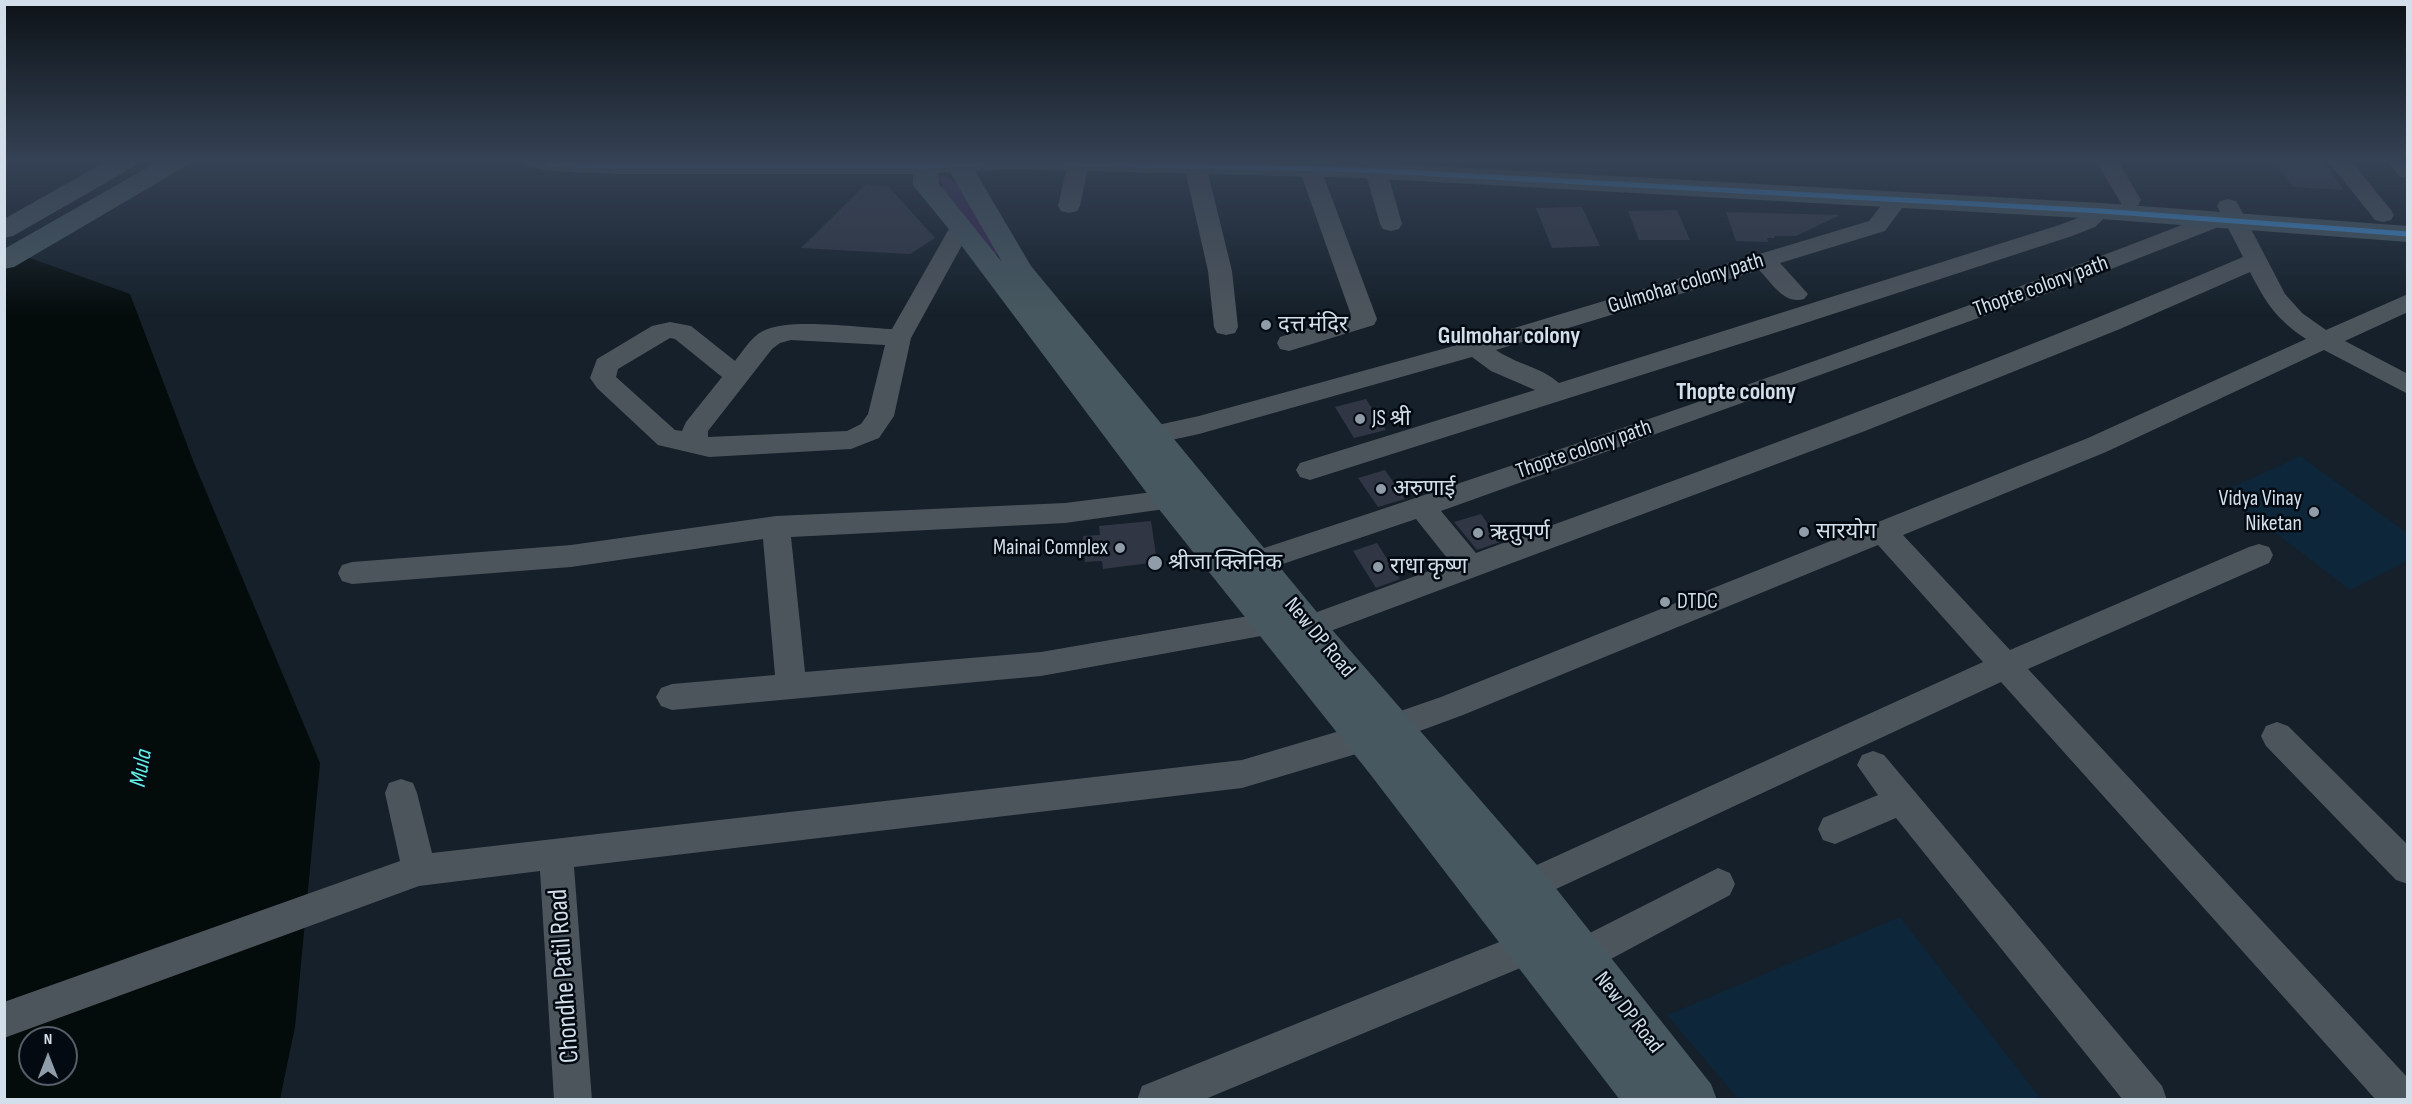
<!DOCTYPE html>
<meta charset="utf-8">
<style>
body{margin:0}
#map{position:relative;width:2412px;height:1104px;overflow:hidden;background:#15202a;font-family:"Sofia Sans Condensed",sans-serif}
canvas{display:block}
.frame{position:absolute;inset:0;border:6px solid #d2dfeb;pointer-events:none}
.north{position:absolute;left:18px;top:1026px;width:60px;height:60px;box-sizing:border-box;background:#030a11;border:2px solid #565f68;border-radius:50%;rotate:0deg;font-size:16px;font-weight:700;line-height:24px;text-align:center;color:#d2dfeb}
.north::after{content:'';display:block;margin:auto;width:21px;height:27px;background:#909ca7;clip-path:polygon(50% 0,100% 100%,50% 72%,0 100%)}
</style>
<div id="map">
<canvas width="2412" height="1104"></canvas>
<div class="frame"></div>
<div class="north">N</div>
</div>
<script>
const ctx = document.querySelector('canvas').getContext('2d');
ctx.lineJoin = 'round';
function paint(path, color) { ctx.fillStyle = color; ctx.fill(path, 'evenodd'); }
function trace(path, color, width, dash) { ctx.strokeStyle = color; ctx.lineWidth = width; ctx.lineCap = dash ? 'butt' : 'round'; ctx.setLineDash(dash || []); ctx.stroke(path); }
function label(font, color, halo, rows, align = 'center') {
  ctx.font = font + ' "Sofia Sans Condensed","Noto Sans Devanagari",sans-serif'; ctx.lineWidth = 5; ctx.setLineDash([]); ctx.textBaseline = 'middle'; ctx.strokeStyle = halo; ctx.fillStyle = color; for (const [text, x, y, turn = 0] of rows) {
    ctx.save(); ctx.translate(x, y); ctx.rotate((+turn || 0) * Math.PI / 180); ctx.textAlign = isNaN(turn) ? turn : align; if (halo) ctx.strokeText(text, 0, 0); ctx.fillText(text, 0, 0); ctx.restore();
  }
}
paint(new Path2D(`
 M 2300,456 L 2407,533 L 2407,561 L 2350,590 L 2222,492 Z
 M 1900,917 L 2041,1099 L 1738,1099 L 1667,1015 Z`), '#0d263a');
paint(new Path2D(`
 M 946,176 L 967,190 L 1001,252 L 990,257 L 941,192 L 942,184 L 936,177 Z`), '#392652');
paint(new Path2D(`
 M 5,249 L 130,294 L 194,463 L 320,763 L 295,1027 L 280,1099 L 5,1100 ZM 30,1038 L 66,1038 L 66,1074 L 30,1074 Z`), '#030b0b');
paint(new Path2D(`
 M 2274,161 L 2322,161 L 2344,190 L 2293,187 Z
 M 866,184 L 889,187 L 935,238 L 910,254 L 801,248 Z
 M 1582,207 L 1600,246 L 1552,248 L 1536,208 Z
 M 1677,210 L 1690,240 L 1639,240 L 1628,211 Z
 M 1726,212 L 1840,215 L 1796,236 L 1774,236 L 1775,238 L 1767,238 L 1768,242 L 1736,241 Z
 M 1366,399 L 1386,430 L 1354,438 L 1335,407 Z
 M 1385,470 L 1405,499 L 1378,507 L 1358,478 Z
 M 1481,514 L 1500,542 L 1477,550 L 1454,522 Z
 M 1151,521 L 1157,562 L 1103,569 L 1102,561 L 1085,562 L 1083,536 L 1100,535 L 1099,526 Z
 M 1377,543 L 1400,579 L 1376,588 L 1353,551 Z`), '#303644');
paint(new Path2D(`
 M 1068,161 L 1089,163 L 1080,206 L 1077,211 L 1069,213 L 1061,211 L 1058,206 Z
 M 1187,161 L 1203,161 L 1206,165 L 1232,271 L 1238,327 L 1235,333 L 1226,335 L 1217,333 L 1214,327 L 1208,271 L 1184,165 Z
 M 2096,161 L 2118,161 L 2141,200 L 2138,205 L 2130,207 L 2122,205 Z
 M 2328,161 L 2351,161 L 2391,210 L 2394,215 L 2391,220 L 2383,222 L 2375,220 Z
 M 2387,161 L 2408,161 L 2408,178 L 2400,177 Z
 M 1310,162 L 1318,164 L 1321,169 L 1377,319 L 1374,325 L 1289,351 L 1280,349 L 1277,343 L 1280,337 L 1351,315 L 1299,169 L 1302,164 Z
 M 1376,164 L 1384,166 L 1387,171 L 1402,224 L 1399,229 L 1391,231 L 1383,229 L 1380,224 L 1365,171 L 1368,166 Z
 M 1891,193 L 1899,195 L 1902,200 L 1902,208 L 1885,231 L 1780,263 L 1808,294 L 1804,299 C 1784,305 1772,283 1759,270 L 1496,350 C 1516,364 1541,367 1559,383 L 2056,226 C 2063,223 2072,221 2079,217 C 2091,211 2094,203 2109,206 L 2112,211 L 2095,227 L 2072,236 L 1790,328 L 1310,480 L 1300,477 L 1296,470 L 1300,463 L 1535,390 L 1491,371 L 1472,357 L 1199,434 L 1153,444 L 1144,442 L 1140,435 L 1144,428 L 1199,416 L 1468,342 L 1869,221 L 1880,207 L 1880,200 L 1883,195 Z
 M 2228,199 L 2236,201 L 2239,206 L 2285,294 L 2302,313 L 2326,330 L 2408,294 L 2408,312 L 2345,341 L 2408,374 L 2408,394 L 2324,350 L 2106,452 L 1903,535 L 2010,650 L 2249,547 L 2259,544 L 2269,547 L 2273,555 L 2269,563 L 2028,669 L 2408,1078 L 2408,1100 L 2376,1100 L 2001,682 L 1541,896 L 1529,901 L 1517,896 L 1512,885 L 1517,874 L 1983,662 L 1878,545 L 1463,715 L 1363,752 L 1242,788 L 574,867 L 592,1100 L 554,1100 L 540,871 L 419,886 L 4,1038 L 4,1002 L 400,861 L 385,793 L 389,783 L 401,779 L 413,783 L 417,793 L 432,853 L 1242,760 L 1363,724 L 1441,697 L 2088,438 L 2306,339 C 2276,319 2266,303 2250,272 L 2120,329 L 1865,431 L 1309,639 L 1298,635 L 1294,627 L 1298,619 L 1451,563 L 1416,519 L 1256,573 L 1246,570 L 1242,562 L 1246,554 C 1566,449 1886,340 2200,218 C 2207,212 2212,212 2221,214 L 2217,206 L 2220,201 ZM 2224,220 L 2243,257 C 1991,365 1734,459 1476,553 L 1441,511 L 2065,287 L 2216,228 Z
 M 961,220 L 969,222 L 972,227 L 911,338 L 894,416 L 879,438 L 851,449 L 709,457 L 658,445 L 597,388 L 590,378 L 597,359 L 652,326 L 670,322 L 691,326 L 735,361 C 743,351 751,337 763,331 C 789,317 861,328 892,329 L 950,227 L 953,222 ZM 670,338 L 675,339 L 722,377 L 686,422 L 682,431 L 675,430 L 616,377 L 618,369 ZM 791,340 L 885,345 L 868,414 L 861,424 L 847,431 L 708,437 L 708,431 L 772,349 L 780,343 Z
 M 1169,490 L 1179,493 L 1183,500 L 1179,507 L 1065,523 L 791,537 L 805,672 L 1041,652 L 1272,612 L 1283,616 L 1287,624 L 1283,632 L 1041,676 L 672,710 L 661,706 L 656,697 L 661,688 L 672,684 L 775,675 L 763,539 L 571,567 L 352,584 L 342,581 L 338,573 L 342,565 L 352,562 L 571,545 L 776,516 L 1065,503 Z
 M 2277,722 L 2288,726 L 2408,845 L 2408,884 L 2396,880 L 2266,746 L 2261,736 L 2266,726 Z
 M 1873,751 L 1884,755 L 2162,1086 L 2167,1100 L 2123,1100 L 1896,818 L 1835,844 L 1823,840 L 1818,829 L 1823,818 L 1878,795 L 1857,765 L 1862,755 Z
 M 1718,868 L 1730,873 L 1735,884 L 1730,895 L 1596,967 L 1583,972 L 1570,967 L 1565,955 L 1570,943 Z
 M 1529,930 L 1542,935 L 1547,947 L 1542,959 L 1203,1100 L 1137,1100 L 1142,1086 Z`), '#4d555c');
paint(new Path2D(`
 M 107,161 L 138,161 L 135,166 L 13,236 L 4,238 L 4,219 Z
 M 159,161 L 189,161 L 186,166 L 14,267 L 4,269 L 4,249 Z
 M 520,161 L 1364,162 L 2101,203 L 2408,226 L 2408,242 L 2101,219 L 1364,178 L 1011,169 L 975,171 L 1031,266 L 1321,617 L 1543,872 L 1711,1084 L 1717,1100 L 1620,1100 L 1370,774 L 1158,508 L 952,233 L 917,190 L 913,185 L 913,174 L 616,174 L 552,171 L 523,166 ZM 950,172 L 1002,262 L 939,184 L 938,173 Z`), '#475860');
trace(new Path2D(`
 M 532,161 L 552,164 L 616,166 L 924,166 L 1011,162 L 1364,170 L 2101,211 L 2408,234`), '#4094de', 5);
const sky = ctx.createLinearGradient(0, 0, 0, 316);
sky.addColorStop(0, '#0c1217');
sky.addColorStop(0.51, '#354255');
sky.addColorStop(1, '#35425500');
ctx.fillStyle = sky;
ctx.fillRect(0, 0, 2412, 316);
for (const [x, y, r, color] of [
 [1266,325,6,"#909ca7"],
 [1360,419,6,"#909ca7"],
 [1381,489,6,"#909ca7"],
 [2314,512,6,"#909ca7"],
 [1804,532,6,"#909ca7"],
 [1478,533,6,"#909ca7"],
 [1120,548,6,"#909ca7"],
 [1155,563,8,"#909ca7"],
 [1378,567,6,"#909ca7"],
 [1665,602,6,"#909ca7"]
]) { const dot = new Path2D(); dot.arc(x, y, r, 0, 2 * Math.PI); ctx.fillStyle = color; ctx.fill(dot); trace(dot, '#030a11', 2); }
label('22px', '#d2dfeb', '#030a11', [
 ["Gulmohar colony path",1686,284,-17],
 ["Thopte colony path",2041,287,-20],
 ["Thopte colony path",1584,450,-19],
 ["New DP Road",1319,638,50],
 ["New DP Road",1628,1013,52]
]);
label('22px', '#d2dfeb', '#030a11', [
 ["दत्त मंदिर",1278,325],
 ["JS श्री",1372,419],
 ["अरुणाई",1393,489],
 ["Vidya Vinay",2302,499,"right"],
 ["Niketan",2302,524,"right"],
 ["सारयोग",1816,532],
 ["ऋतुपर्ण",1490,533],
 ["Mainai Complex",1108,548,"right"],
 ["श्रीजा क्लिनिक",1168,563],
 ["राधा कृष्ण",1390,567],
 ["DTDC",1677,602]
], 'left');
label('bold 24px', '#d2dfeb', '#030a11', [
 ["Gulmohar colony",1509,337],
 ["Thopte colony",1736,393]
]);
label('italic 24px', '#62f0e9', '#030a11', [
 ["Mula",142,768,-80]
]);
label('27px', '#d2dfeb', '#030a11', [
 ["Chondhe Patil Road",565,976,-94]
]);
</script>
